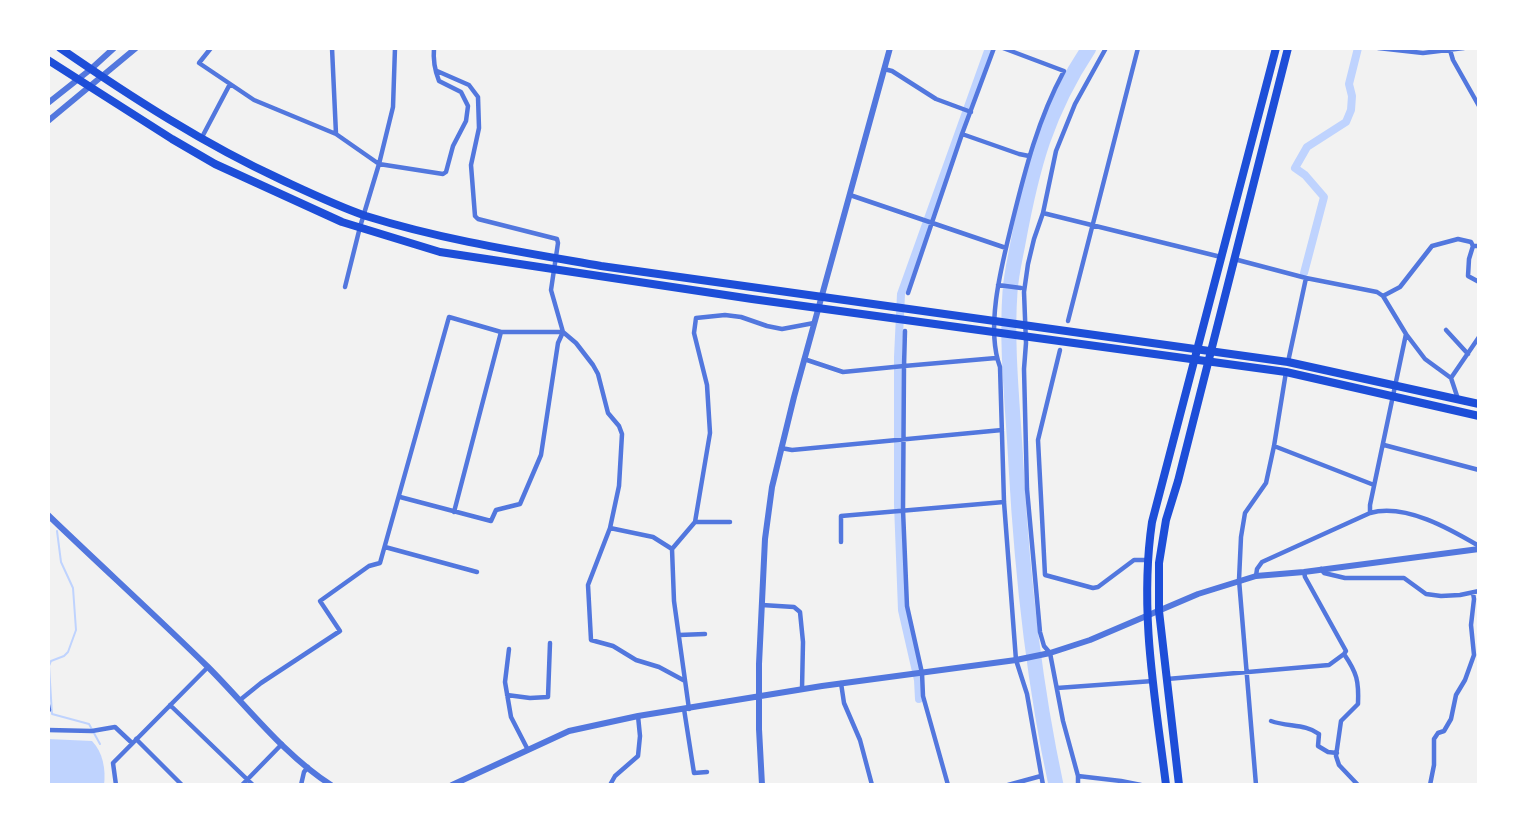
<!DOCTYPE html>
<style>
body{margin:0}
#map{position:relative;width:1527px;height:833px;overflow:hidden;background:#f2f2f2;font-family:"Work Sans",sans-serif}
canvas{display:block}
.frame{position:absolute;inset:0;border:50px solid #fff;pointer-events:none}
</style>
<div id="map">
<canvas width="1527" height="833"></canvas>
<div class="frame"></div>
</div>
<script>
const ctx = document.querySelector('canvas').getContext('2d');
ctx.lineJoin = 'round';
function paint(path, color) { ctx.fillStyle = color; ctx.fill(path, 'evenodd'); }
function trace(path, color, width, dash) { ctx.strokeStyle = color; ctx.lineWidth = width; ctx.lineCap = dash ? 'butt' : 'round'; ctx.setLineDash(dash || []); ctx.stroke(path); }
paint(new Path2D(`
 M 48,739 L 92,741 C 103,752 106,770 104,785 L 48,785 Z`), '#bfd3fe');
trace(new Path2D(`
 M 57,531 L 61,562 L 73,588 L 76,630 L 68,652 L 64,656 L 51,661 L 49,666 L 52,714 L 89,724 L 100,744`), '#bfd3fe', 2);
trace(new Path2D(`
 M 1304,273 L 1324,197 L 1305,175 L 1295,168 L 1307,147 L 1346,122 L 1351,110 L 1352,96 L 1349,84 L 1358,48
 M 919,699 L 918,680 L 902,610 L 898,504 L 898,357 L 901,294 L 989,48`), '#bfd3fe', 8);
trace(new Path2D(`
 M 1056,785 C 1033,679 1022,573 1016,465 C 1013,408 1006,348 1010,292 C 1011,275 1015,259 1018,243 C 1032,167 1046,113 1089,48`), '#bfd3fe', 15);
trace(new Path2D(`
 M 211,48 L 199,63 L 254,100 L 336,134 L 379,164 L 443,174 L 446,172 L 453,146 L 466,121 L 468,106 L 461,92 L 439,81 C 435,71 433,59 434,48
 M 332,48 L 336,134
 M 1003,48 L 1064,71 C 1038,119 1025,170 1012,223 C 1002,264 985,327 1000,367 L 1004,502 L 1016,660 L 1027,694 L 1043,785
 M 1378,48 L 1423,53 L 1464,48
 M 1450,50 L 1453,60 L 1479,106
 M 884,69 L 892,71 L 936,99 L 971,112
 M 437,71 L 469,85 L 478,97 L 479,128 L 471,165 L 475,216 L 478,219 L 557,239 L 558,243 L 551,290 L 563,332 L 576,343 L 593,365 L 598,374 L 608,413 L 619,426 L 622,434 L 619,486 L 610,528 L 653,537 L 672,549
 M 962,134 L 1019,154 L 1029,156
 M 201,139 L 230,84
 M 850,195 L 1006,248
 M 1043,213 L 1221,257
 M 1479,246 L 1473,246 L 1469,259 L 1468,276 L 1479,282
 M 1234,259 L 1306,278 L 1377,292 L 1383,296 L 1406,334 L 1425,359 L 1451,378 L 1458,399
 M 998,285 L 1021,288
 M 345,287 L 360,227 L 379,164 L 393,107 L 395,48
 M 908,293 L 962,134 L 994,48
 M 1383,296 L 1400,287 L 1432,246 L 1458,239 L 1471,242 L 1473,246
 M 1068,321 L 1138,48
 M 1446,330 L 1468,354
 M 1060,350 L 1038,440 L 1045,575 L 1093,588 L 1098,587 L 1134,560 L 1146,560
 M 804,359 L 843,372 L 904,366 L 905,331
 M 1288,362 L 1306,278
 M 1451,378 L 1479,337
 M 1384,445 L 1479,470
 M 1274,446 L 1374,485
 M 781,448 L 792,450 L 1002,430
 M 400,497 L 491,521 L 496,510 L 520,504 L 541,455 L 558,343 L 563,332
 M 454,512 L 501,332
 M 1370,513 L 1370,505 L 1406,334
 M 695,522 L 730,522
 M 610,528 L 588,585 L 591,640 L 613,646 L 636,660 L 659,667 L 685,681
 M 841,542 L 841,516 L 1004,502
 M 385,547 L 477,572
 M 1321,569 L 1324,573 L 1345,578 L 1404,578 L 1426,594 L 1441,596 L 1460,595 L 1479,591
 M 1304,572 L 1305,577 L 1346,651 L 1344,654 C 1357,673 1359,681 1358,704 L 1341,721 L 1336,756 L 1339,765 L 1358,785
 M 1256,576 L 1257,569 L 1262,562 L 1370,513 C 1405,503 1450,529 1479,546
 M 762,605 L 794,607 L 800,612 L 803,642 L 802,689
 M 679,635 L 705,634
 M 509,649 L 505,682 L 511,717 L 528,750
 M 1167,679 L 1329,665 L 1344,654
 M 841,683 L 844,703 L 860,740 L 872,785
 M 1057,688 L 1153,681
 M 507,695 L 530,698 L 548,697 L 550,643
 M 240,700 L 261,683 L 340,631 L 320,601 L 369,566 L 380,563 L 449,317 L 501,332 L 563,332
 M 48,705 L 49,710
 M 170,705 L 253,785
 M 684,709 L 694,773 L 707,772
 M 689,709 L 674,601 L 672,549 L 695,522 L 710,433 L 707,385 L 694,333 L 696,318 L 725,315 L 741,317 L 767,326 L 782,329 L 814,323
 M 1271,721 C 1288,727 1306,724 1319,734 L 1318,746 L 1328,752 L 1337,753
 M 48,730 L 92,731 L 115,727 L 132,743
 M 136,739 L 182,785
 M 1078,776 L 1121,781 L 1141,785
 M 116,785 L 113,763 L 208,667
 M 242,785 L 282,744
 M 301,785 L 304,772 L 308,767
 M 610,785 L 615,776 L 638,756 L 640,736 L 638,716
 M 948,785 L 923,696 L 922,673 L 907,606 L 903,510 L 904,366 L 996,358
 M 1008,785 L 1041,776
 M 1078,785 L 1078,776 L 1063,721 L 1050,653 L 1044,646 L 1040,632 L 1027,489 L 1024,369 L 1026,343 L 1024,292 L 1028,264 L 1034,239 L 1043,213 L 1056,151 L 1075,104 L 1106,48
 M 1256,785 L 1239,580 L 1241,537 L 1245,513 L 1266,483 L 1274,446 L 1286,372
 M 1430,785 L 1434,765 L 1434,739 L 1438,733 L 1444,731 L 1451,719 L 1456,695 L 1465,680 L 1474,655 L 1471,625 L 1474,599 L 1473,593`), '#5277de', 4.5);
trace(new Path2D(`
 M 48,103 L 91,69 L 114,48
 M 48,121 L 136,48
 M 48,515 C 101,566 156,616 208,667 C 247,706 284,755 331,785
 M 452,785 L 569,731 L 638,716 L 822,686 L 1016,660 L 1050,653 L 1090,640 L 1198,594 L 1256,576 L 1304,572 L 1479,549
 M 762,785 L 759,729 L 759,664 L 765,539 L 772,487 L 794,397 L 890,48`), '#5277de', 6);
trace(new Path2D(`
 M 1166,785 C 1155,697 1139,611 1152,522 L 1276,48
 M 1179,785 L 1159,611 L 1159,563 L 1166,520 L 1178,481 L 1288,48`), '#1d4ed8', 8);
trace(new Path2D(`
 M 60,48 C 131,97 204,144 282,180 C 310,193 337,206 366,216 C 443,240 521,252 601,266 L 1288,362 L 1479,404
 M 48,60 L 172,139 L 215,164 L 342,222 L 440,252 L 752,299 L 1286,372 L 1479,416`), '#1d4ed8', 8);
</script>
